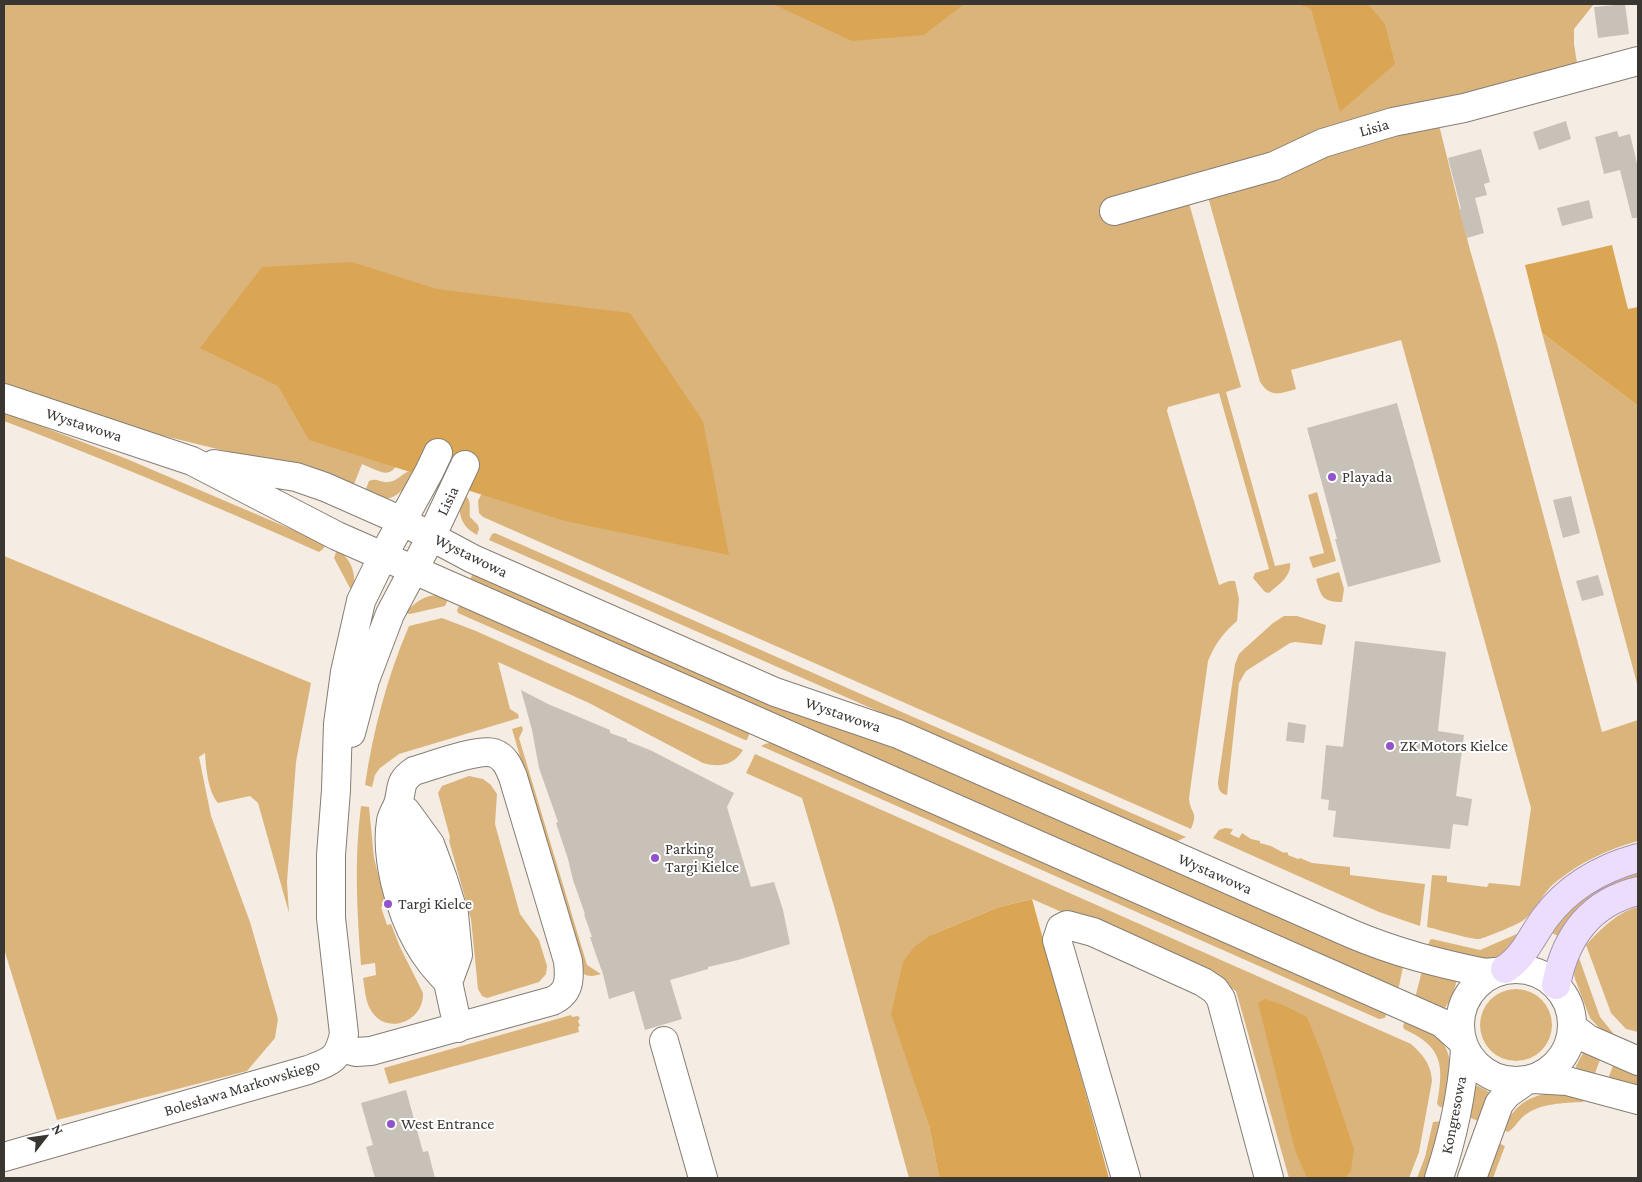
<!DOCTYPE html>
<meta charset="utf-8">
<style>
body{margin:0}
#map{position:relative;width:1642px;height:1182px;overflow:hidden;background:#f5ede3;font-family:"Crimson Pro",serif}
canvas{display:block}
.frame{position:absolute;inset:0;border:5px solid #3a3733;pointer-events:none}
.north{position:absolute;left:20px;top:1112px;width:50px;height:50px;-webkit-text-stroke:4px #fff;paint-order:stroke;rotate:60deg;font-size:14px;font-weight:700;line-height:20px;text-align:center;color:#3a3733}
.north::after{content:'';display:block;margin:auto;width:18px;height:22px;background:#3a3733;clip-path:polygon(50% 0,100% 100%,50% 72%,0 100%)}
</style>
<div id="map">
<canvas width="1642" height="1182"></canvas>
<div class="frame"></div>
<div class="north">N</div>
</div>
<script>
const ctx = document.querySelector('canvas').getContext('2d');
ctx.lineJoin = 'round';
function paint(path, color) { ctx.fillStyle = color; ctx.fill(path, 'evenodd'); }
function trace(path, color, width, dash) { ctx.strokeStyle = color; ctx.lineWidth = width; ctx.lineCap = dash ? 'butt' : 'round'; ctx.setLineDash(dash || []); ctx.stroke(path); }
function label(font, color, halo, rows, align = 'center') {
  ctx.font = font + ' "Crimson Pro",serif'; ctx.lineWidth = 4; ctx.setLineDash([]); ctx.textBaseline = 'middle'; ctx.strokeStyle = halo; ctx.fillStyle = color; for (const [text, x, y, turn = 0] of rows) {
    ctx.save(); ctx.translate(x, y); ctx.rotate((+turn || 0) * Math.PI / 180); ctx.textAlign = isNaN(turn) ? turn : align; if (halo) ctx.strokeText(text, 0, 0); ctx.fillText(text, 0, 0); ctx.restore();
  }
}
paint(new Path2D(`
 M 4,4 L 1594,4 L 1574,29 L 1574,44 L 1578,69 L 1438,121 L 1470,250 L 1496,340 L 1602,732 L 1638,720 L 1638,841 C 1608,849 1581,862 1557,881 C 1543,892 1537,908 1525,919 C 1522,923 1485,938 1479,939 C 1472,940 1437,929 1427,927 L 1432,875 L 1447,876 L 1447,882 L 1487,887 L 1489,883 L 1520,886 L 1531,808 L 1401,340 L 1291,370 L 1296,389 C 1279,394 1271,398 1260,382 L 1208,197 L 1189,203 L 1241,387 L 1226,392 L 1275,566 L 1290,563 C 1292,576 1278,585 1269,593 L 1265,592 L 1253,578 L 1255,573 L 1269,569 L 1219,393 L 1168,407 L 1167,411 L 1219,585 L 1229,581 L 1235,581 L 1239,599 L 1237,621 C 1223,633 1215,644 1208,661 L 1189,798 C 1190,814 1199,811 1191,829 L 483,517 L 479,513 L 478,501 L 490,476 L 402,455 C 391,481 384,473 362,464 L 352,489 L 287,466 L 115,424 L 4,384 Z
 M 1542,333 L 1638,406 L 1638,687 Z
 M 4,412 L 127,459 L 326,544 L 323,549 L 319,552 C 215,506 110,461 4,421 Z
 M 410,471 L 415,474 C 408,484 398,499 384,499 C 378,499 370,496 364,494 L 369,481 L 372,480 C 377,479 383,483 388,482 C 397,482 402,473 410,471 Z
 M 1317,492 L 1336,561 L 1313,568 L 1309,557 L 1324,553 L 1308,495 Z
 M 461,493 C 473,498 469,507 470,517 L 478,525 L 479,529 L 477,535 C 459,525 458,512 461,493 Z
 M 495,533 L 1186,837 L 1175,842 L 489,540 L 492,534 Z
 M 337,549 C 352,560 356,573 354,591 L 351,590 L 334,558 Z
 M 4,556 L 311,683 L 296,762 L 287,882 L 289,913 L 258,803 L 250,796 L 218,803 C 208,791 206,769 205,753 L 199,757 L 211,816 L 250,922 L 278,1019 L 275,1038 L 247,1071 L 57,1120 L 4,949 Z
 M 1339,572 L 1344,589 L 1342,602 C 1322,602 1321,596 1316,579 Z
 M 473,573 L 894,747 L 1349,947 L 1403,967 L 1399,986 L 1398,988 L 470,580 Z
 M 436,595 L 448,599 L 445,606 L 410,614 L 405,613 C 414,604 422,596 436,595 Z
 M 460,604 L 750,732 L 747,740 L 745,740 L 458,613 L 457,610 Z
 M 1284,616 L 1297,616 L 1326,625 L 1322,645 L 1295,642 L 1290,643 L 1246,671 L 1239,683 L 1227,795 C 1220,794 1218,789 1218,782 L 1235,664 L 1239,654 L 1243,650 L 1273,623 Z
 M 442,618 L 476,631 L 743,750 C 734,765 720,768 703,763 L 589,703 L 498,662 L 510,709 L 518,714 L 519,718 L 399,754 L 380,768 L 375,775 L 372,787 L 365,785 C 373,731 387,677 409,626 Z
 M 522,726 L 523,730 L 519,738 L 587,965 L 601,974 C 596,976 588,977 584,974 L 512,729 Z
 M 773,742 L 1387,1012 L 1385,1018 L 1379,1019 L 761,746 L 765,744 Z
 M 755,754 L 1411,1044 C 1423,1055 1431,1064 1432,1081 L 1419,1152 L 1409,1178 L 1289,1178 L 1236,991 L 1219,981 L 1032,899 L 999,907 L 931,935 L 929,1125 L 939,1178 L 909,1178 L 834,906 L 802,798 L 746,773 Z
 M 469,776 L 483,779 L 491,785 L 497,794 L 495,824 L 520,914 L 539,940 L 547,966 L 546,974 L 539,982 L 487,998 L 482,996 L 478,989 L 471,919 L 449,841 L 450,837 L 438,793 L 442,786 Z
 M 361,806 L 369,807 L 374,858 L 386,905 L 381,907 L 387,925 L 391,924 L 400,947 L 423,993 C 424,1022 387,1035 372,1012 C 365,1002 365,989 363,978 L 376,975 L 375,963 L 361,965 C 357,912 354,859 361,806 Z
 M 1225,828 L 1233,829 L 1230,834 L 1239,838 L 1242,833 L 1251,839 L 1260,841 L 1260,843 L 1271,846 L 1284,853 L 1285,852 L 1288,853 L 1288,855 L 1298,859 L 1300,858 L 1312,863 L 1350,867 L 1350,875 L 1425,884 L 1420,926 L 1379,912 L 1213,838 L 1219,830 Z
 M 1638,869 L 1638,879 L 1567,923 L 1558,936 L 1550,932 C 1571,899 1604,884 1638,869 Z
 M 1638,907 L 1638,1032 L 1626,1029 L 1611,1013 L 1586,945 C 1600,930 1617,912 1638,907 Z
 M 1519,933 L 1520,934 C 1513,950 1499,959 1481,959 L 1427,948 L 1430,940 L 1432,939 L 1480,950 Z
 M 1576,957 L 1579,958 L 1600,1017 L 1613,1033 L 1612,1036 L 1605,1034 L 1590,1018 L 1575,979 L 1574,974 Z
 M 1422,971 L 1456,980 C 1457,987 1448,1005 1444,1009 L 1415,998 Z
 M1480 1025a36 36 0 1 1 72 0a36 36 0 1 1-72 0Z
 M 571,1015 L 572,1017 L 578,1016 L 580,1018 L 578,1021 L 580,1026 L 578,1027 L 579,1032 L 389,1084 L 384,1068 Z
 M 1406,1019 C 1414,1023 1424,1026 1431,1031 C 1459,1051 1449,1079 1446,1108 L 1440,1107 L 1437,1104 C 1444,1065 1443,1047 1404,1029 L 1403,1026 Z
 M 1584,1051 L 1601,1057 L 1594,1076 L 1576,1070 L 1576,1066 Z
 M 1614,1063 L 1638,1073 L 1638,1087 L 1608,1079 Z
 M 1474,1086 L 1478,1086 L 1491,1093 L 1481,1122 L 1468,1117 Z
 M 1561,1092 L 1584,1099 L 1583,1102 C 1564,1103 1541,1103 1525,1115 C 1518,1120 1515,1128 1508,1132 L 1503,1130 C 1515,1102 1532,1094 1561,1092 Z
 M 1443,1121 L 1429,1178 L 1417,1178 L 1425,1157 L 1433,1122 Z
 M 1498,1143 L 1505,1146 L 1493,1178 L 1485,1178 Z`), '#dbb47c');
paint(new Path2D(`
 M 773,4 L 964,4 L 924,35 L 852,41 Z
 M 1298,4 L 1368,4 L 1385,24 L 1395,64 L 1340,112 L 1311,9 Z
 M 1612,245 L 1628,309 L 1638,307 L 1638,406 L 1542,333 L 1525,265 Z
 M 352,262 L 437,289 L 630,313 L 703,421 L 729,555 L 565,521 L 309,440 L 278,386 L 200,348 L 262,267 Z
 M 1032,899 L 1109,1178 L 939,1178 L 929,1125 L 891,1014 L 903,962 L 914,947 L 931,935 L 999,907 Z
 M 1265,999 L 1283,1005 L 1307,1017 L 1323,1057 L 1354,1149 L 1351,1171 L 1345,1178 L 1307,1178 L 1295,1150 L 1258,1003 Z`), '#dba654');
paint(new Path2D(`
 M 1625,4 L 1629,34 L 1598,38 L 1594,7 Z
 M 1566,121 L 1571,139 L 1539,150 L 1533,132 Z
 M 1617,131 L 1619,137 L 1630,134 L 1638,168 L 1638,218 L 1632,218 L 1620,170 L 1604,174 L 1595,137 Z
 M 1481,149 L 1490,182 L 1484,184 L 1487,195 L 1475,198 L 1484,233 L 1467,238 L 1459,210 L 1461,209 L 1448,158 Z
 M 1589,200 L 1593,218 L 1562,226 L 1557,208 Z
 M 1397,403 L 1441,562 L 1348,587 L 1335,539 L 1337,539 L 1307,428 Z
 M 1571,496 L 1580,533 L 1563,538 L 1553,500 Z
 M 1598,575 L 1604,595 L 1582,601 L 1576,581 Z
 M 1355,641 L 1446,652 L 1438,731 L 1464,735 L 1456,796 L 1472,799 L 1468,826 L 1453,824 L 1450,849 L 1333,837 L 1336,811 L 1328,810 L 1329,800 L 1321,799 L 1326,745 L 1343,747 Z
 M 521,690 L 548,704 L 610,730 L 610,733 L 627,739 L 627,741 L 650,750 L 734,793 L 727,807 L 751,887 L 774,882 L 783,910 L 790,944 L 738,960 L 708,967 L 708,969 L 670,980 L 682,1019 L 645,1030 L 634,991 L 609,999 L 603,974 L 595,952 L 590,937 L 592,937 L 584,914 L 585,914 L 573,880 L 568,859 L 556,823 L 558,822 L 539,768 L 532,730 Z
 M 1288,722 L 1306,725 L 1304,743 L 1286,741 Z
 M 406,1090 L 423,1152 L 428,1151 L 435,1178 L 375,1178 L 366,1147 L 373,1145 L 361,1103 Z`), '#c8c1b7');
const minor = new Path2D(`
 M 1114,211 L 1274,166 L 1323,143 L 1393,122 L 1464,108 L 1638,61
 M 4,398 L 192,461 L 337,536 L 1424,1015 L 1442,1023 L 1461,1040
 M 214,464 L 296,477 L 325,487 L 402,521 L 473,559 L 775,692 L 898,734 L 1352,934 C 1397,953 1438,963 1485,973 L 1495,972
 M 351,733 L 365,680 L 390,614 L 431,537 L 465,465
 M 406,811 L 430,844 L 443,879 L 454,914 L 458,955 L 450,977
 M 401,815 L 448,982 L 458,1028
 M1460 1025a56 56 0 1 1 112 0a56 56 0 1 1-112 0Z
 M 1572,1027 L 1588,1039 L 1638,1061
 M 664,1041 L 703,1178
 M 341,1048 L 356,1052 L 371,1051 L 552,1001 C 570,993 570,979 568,961 L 513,777 C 509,767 505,757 494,753 C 479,748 431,766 414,771 C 398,782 403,788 398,804 C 396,810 392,815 391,821 C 385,858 400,911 418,943 C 426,958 437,970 448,982
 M 1533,1079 L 1567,1081 L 1638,1100
 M 4,1157 L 308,1070 C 332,1061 338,1060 344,1034 L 331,918 L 331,855 L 336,790 L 338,724 L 345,672 L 361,601 L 383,556 L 429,472 L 438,453
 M 1126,1178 L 1057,940 L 1061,928 L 1067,925 L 1093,932 L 1203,982 L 1215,990 L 1221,999 L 1269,1178
 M 1439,1178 C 1453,1136 1462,1094 1465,1050
 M 1472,1178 L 1499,1104 L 1507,1094 L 1527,1080`);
const major = new Path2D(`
 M 1505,969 C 1524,957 1532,936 1545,918 C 1568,887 1602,868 1638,858
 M 1556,985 C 1565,938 1589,903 1638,891`);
trace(minor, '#857e75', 30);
trace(major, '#a495b3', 30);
trace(minor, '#fff', 28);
trace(major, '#ebddfb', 28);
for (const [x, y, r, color] of [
 [1332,477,5,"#9153c9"],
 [1390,746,5,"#9153c9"],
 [655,858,5,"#9153c9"],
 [388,904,5,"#9153c9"],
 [391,1124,5,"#9153c9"]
]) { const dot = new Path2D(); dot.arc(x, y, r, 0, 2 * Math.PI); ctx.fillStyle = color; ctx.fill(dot); trace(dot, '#fff', 2); }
label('16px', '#3a3733', '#fff', [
 ["Lisia",1374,128,-16],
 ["Wystawowa",84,425,18],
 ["Lisia",448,501,-65],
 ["Wystawowa",471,556,26],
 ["Wystawowa",843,715,19],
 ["Wystawowa",1215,874,24],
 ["Bolesława Markowskiego",242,1088,-17],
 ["Kongresowa",1454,1115,-79]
]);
label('16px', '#3a3733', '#fff', [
 ["Playada",1342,477],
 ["ZK Motors Kielce",1400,746],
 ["Parking",665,849],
 ["Targi Kielce",665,867],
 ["Targi Kielce",398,904],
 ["West Entrance",401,1124]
], 'left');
</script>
